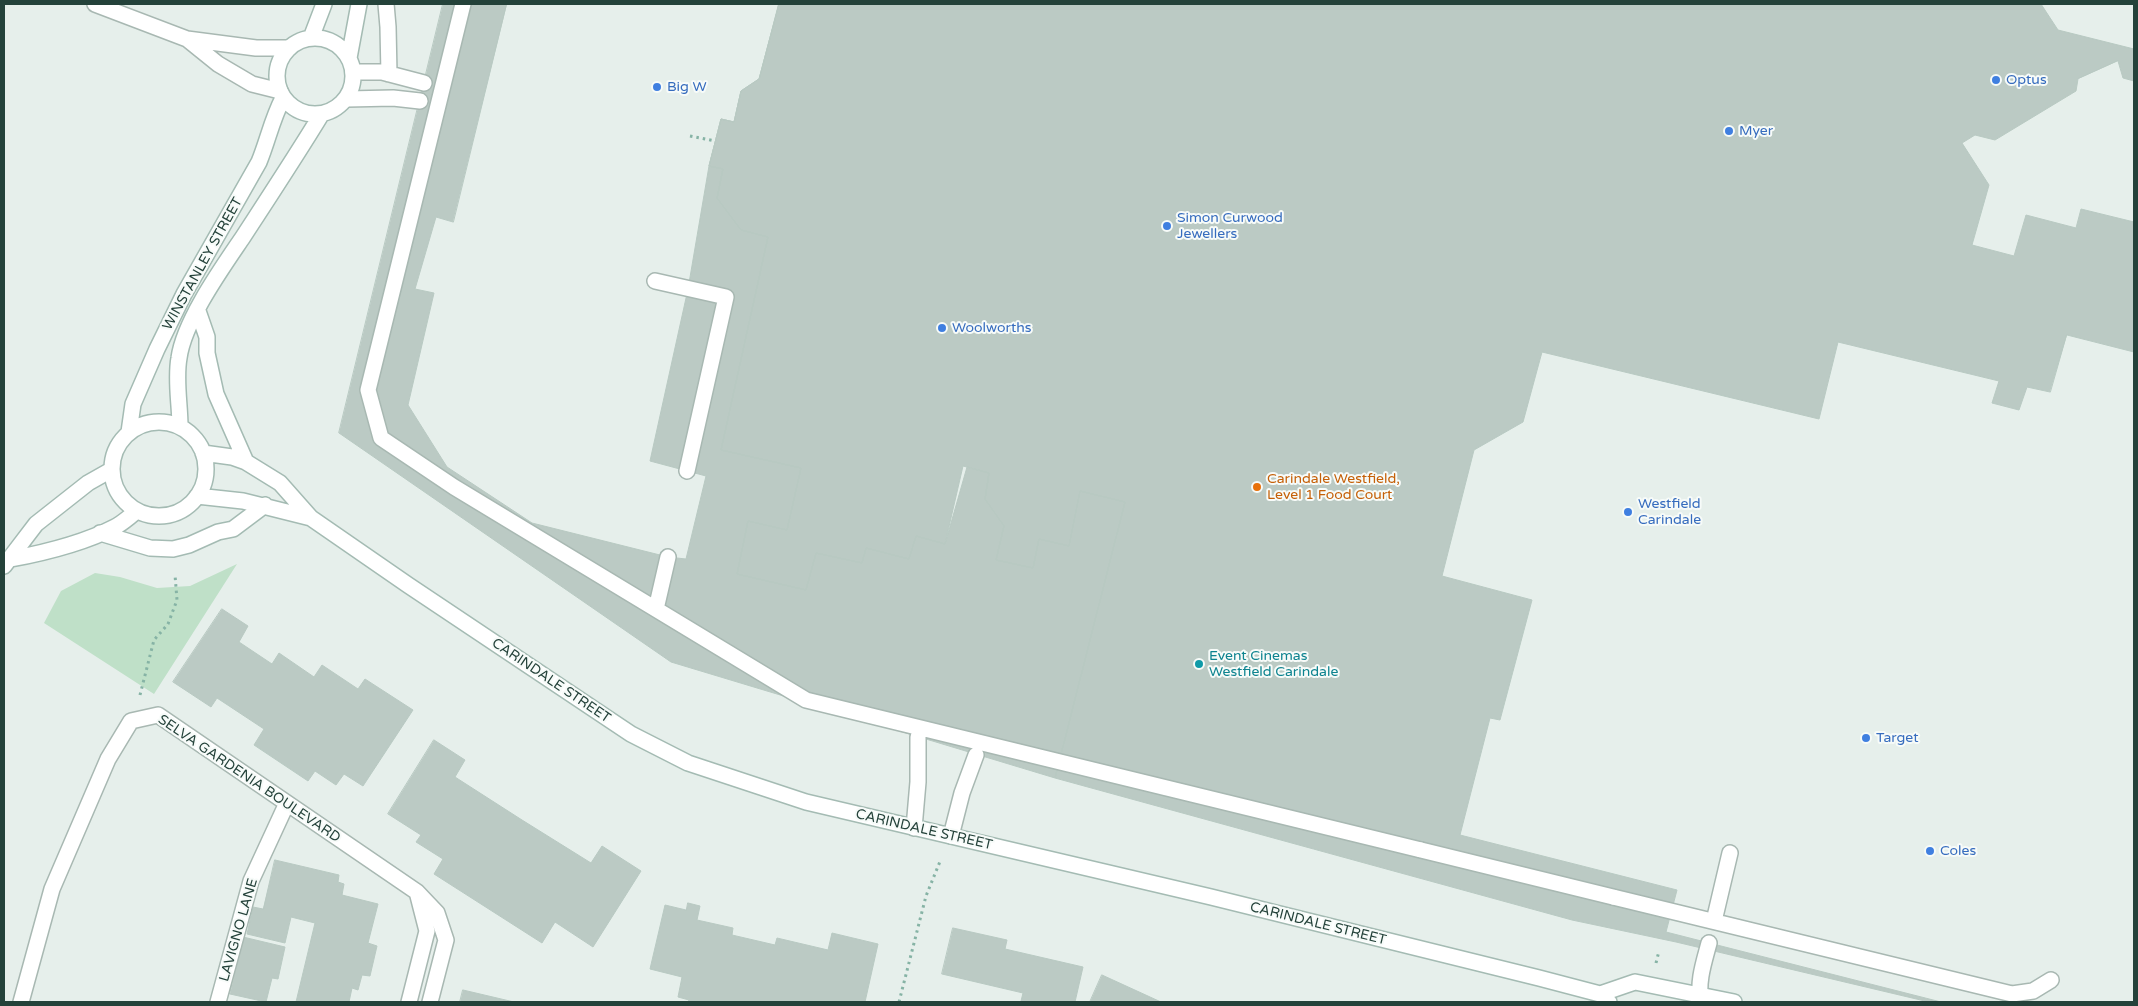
<!DOCTYPE html>
<style>
body{margin:0}
#map{position:relative;width:2138px;height:1006px;overflow:hidden;background:#e6efeb;font-family:"Varela Round",sans-serif}
canvas{display:block}
.frame{position:absolute;inset:0;border:5px solid #24423a;pointer-events:none}
</style>
<div id="map">
<canvas width="2138" height="1006"></canvas>
<div class="frame"></div>
</div>
<script>
const ctx = document.querySelector('canvas').getContext('2d');
ctx.lineJoin = 'round';
function paint(path, color) { ctx.fillStyle = color; ctx.fill(path, 'evenodd'); }
function trace(path, color, width, dash) { ctx.strokeStyle = color; ctx.lineWidth = width; ctx.lineCap = dash ? 'butt' : 'round'; ctx.setLineDash(dash || []); ctx.stroke(path); }
function label(font, color, halo, rows, align = 'center') {
  ctx.font = font + ' "Varela Round",sans-serif'; ctx.lineWidth = 4; ctx.setLineDash([]); ctx.textBaseline = 'middle'; ctx.strokeStyle = halo; ctx.fillStyle = color; for (const [text, x, y, turn = 0] of rows) {
    ctx.save(); ctx.translate(x, y); ctx.rotate((+turn || 0) * Math.PI / 180); ctx.textAlign = isNaN(turn) ? turn : align; if (halo) ctx.strokeText(text, 0, 0); ctx.fillText(text, 0, 0); ctx.restore();
  }
}
paint(new Path2D(`
 M 237,564 L 154,694 L 44,623 L 61,591 L 95,573 L 120,577 L 157,588 L 190,586 Z`), '#bfe0c8');
const building = new Path2D(`
 M 443,4 L 779,4 L 759,79 L 741,91 L 734,122 L 721,119 L 709,166 L 723,169 L 717,198 L 741,230 L 768,237 L 721,450 L 801,468 L 787,530 L 748,521 L 737,574 L 806,590 L 816,553 L 862,563 L 866,548 L 909,559 L 916,536 L 945,544 L 967,467 L 989,473 L 985,499 L 1004,526 L 996,560 L 1033,568 L 1039,539 L 1069,546 L 1080,491 L 1125,502 L 1055,778 L 671,662 L 339,433 Z
 M 507,4 L 779,4 L 759,79 L 741,91 L 734,122 L 721,119 L 709,166 L 688,289 L 650,461 L 706,476 L 686,559 L 668,557 L 532,523 L 447,467 L 408,405 L 434,293 L 415,289 L 436,217 L 453,222 Z
 M 779,4 L 2041,4 L 2058,30 L 2134,49 L 2134,1002 L 1929,1002 L 1676,942 L 1572,920 L 1055,778 L 1125,502 L 1080,491 L 1069,546 L 1039,539 L 1033,568 L 996,560 L 1004,526 L 985,499 L 989,473 L 963,466 L 945,544 L 916,536 L 909,559 L 866,548 L 862,563 L 816,553 L 806,590 L 737,574 L 748,521 L 787,530 L 801,468 L 721,450 L 768,237 L 741,230 L 717,198 L 723,169 L 709,166 L 721,119 L 734,122 L 741,91 L 759,79 Z
 M 2118,61 L 2123,78 L 2134,81 L 2134,222 L 2081,209 L 2076,228 L 2026,215 L 2014,256 L 1972,245 L 1989,185 L 1962,143 L 1975,135 L 1995,140 L 2076,91 L 2078,79 Z
 M 2067,335 L 2134,352 L 2134,1002 L 1941,1002 L 1666,932 L 1677,890 L 1460,835 L 1490,718 L 1500,720 L 1532,600 L 1442,576 L 1474,450 L 1523,422 L 1542,352 L 1819,419 L 1838,342 L 1999,381 L 1992,403 L 2019,410 L 2027,387 L 2050,392 Z
 M 222,609 L 248,626 L 239,642 L 272,664 L 279,653 L 314,677 L 322,665 L 358,689 L 365,679 L 413,710 L 363,786 L 344,774 L 336,785 L 315,771 L 308,781 L 254,745 L 264,729 L 217,698 L 211,707 L 173,682 Z
 M 434,740 L 465,760 L 455,777 L 522,820 L 591,863 L 602,846 L 641,871 L 593,947 L 555,922 L 542,943 L 434,874 L 443,859 L 416,842 L 421,835 L 388,814 Z
 M 275,860 L 339,875 L 338,882 L 344,884 L 342,895 L 378,904 L 368,943 L 377,946 L 370,976 L 362,975 L 358,990 L 352,988 L 349,1002 L 296,1002 L 315,923 L 291,917 L 285,943 L 247,934 L 253,907 L 263,909 Z
 M 688,903 L 700,906 L 697,920 L 733,928 L 732,935 L 775,945 L 777,938 L 828,950 L 832,933 L 878,944 L 865,1002 L 688,1002 L 689,1000 L 678,997 L 682,977 L 650,969 L 665,905 L 686,910 Z
 M 953,928 L 1007,940 L 1005,949 L 1083,967 L 1075,1002 L 1024,1002 L 1021,1001 L 1023,993 L 942,974 Z
 M 243,937 L 285,947 L 278,979 L 272,978 L 266,1002 L 230,994 Z
 M 1102,975 L 1161,1002 L 1090,1002 Z
 M 463,990 L 514,1002 L 460,1002 Z`);
paint(building, '#bbcac4');
trace(building, '#b8c9c2', 1);
const lane = new Path2D(`
 M 386,4 L 388,27 L 389,74
 M 463,4 L 368,390 L 381,438 L 454,487 L 806,700 L 1421,850
 M 353,72 L 382,72 L 424,83
 M 347,99 L 393,98 L 420,101
 M 655,281 L 726,297 L 687,471
 M 656,609 L 668,557
 M 914,828 L 918,782 L 918,737
 M 951,836 L 962,793 L 976,755
 M 1613,897 L 2012,994 L 2033,991 L 2051,980
 M 1714,921 L 1730,853
 M 21,1002 L 52,889 L 108,759 L 131,721 L 158,715 L 417,892 L 437,913 L 446,940 L 430,1002
 M 218,1002 L 251,881 L 287,803
 M 409,1002 L 427,931 L 417,892
 M 1701,1002 C 1697,982 1704,962 1709,943`);
const street = new Path2D(`
 M 95,4 L 187,39 L 256,48 L 289,48
 M 187,39 L 218,64 L 252,84 L 280,91`);
const secondary = new Path2D(`
 M277 76a38 38 0 1 1 76 0a38 38 0 1 1-76 0Z
 M 311,38 L 324,4
 M 349,58 L 359,4
 M 198,311 L 207,337 L 207,353 L 216,394 L 246,462
 M112 469a47 47 0 1 1 94 0a47 47 0 1 1-94 0Z
 M 180,427 C 180,404 175,380 179,358 C 184,321 222,268 243,237 C 269,197 296,156 321,115
 M 129,432 L 133,404 L 157,349 L 184,294 L 259,162 C 268,140 272,119 283,98
 M 203,453 L 232,457 L 246,462 L 280,483 L 311,518 L 408,585 L 631,734 L 688,763 L 806,802 L 1211,897 L 1539,978 L 1600,994 L 1609,1002
 M 197,496 L 243,501 L 311,518
 M 100,533 L 150,548 L 173,549 L 189,545 L 218,532 L 233,529 L 265,505
 M 11,559 C 43,553 86,542 115,527 C 123,523 130,516 137,511
 M 4,566 L 36,524 L 88,483 L 111,470
 M 1600,994 L 1635,982 L 1734,1002`);
trace(lane, '#a8b8b2', 18);
trace(street, '#a8b8b2', 18);
trace(secondary, '#a4bbb3', 18);
trace(new Path2D(`
 M 690,136 L 715,141
 M 140,695 L 154,640 L 168,624 L 177,600 L 175,575
 M 1656,963 L 1659,951
 M 899,1002 L 926,896 L 941,859`), '#86b3a5', 3, [2.5, 4]);
trace(lane, '#fff', 15);
trace(street, '#fff', 15);
trace(secondary, '#fff', 15);
const laneBridge = new Path2D(`
 M 1421,850 L 1613,897`);
trace(laneBridge, '#a8b8b2', 18, []);
trace(laneBridge, '#fff', 15);
for (const [x, y, r, color] of [
 [1996,80,5,"#3f7fe0"],
 [657,87,5,"#3f7fe0"],
 [1729,131,5,"#3f7fe0"],
 [1167,226,5,"#3f7fe0"],
 [942,328,5,"#3f7fe0"],
 [1257,487,5,"#e8710a"],
 [1628,512,5,"#3f7fe0"],
 [1199,664,5,"#0f9aa8"],
 [1866,738,5,"#3f7fe0"],
 [1930,851,5,"#3f7fe0"]
]) { const dot = new Path2D(); dot.arc(x, y, r, 0, 2 * Math.PI); ctx.fillStyle = color; ctx.fill(dot); trace(dot, '#f7fbf9', 2); }
label('14px', '#366cbe', '#f7fbf9', [
 ["Optus",2006,80],
 ["Big W",667,87],
 ["Myer",1739,131],
 ["Simon Curwood",1177,218],
 ["Jewellers",1177,234],
 ["Woolworths",952,328],
 ["Westfield",1638,504],
 ["Carindale",1638,520],
 ["Target",1876,738],
 ["Coles",1940,851]
], 'left');
label('14px', '#24423a', '#f7fbf9', [
 ["WINSTANLEY STREET",203,264,-61],
 ["CARINDALE STREET",551,681,34],
 ["SELVA GARDENIA BOULEVARD",249,779,34],
 ["CARINDALE STREET",924,830,13],
 ["CARINDALE STREET",1318,924,14],
 ["LAVIGNO LANE",239,930,-74]
]);
label('14px', '#c56008', '#f7fbf9', [
 ["Carindale Westfield,",1267,479],
 ["Level 1 Food Court",1267,495]
], 'left');
label('14px', '#0d838f', '#f7fbf9', [
 ["Event Cinemas",1209,656],
 ["Westfield Carindale",1209,672]
], 'left');
</script>
